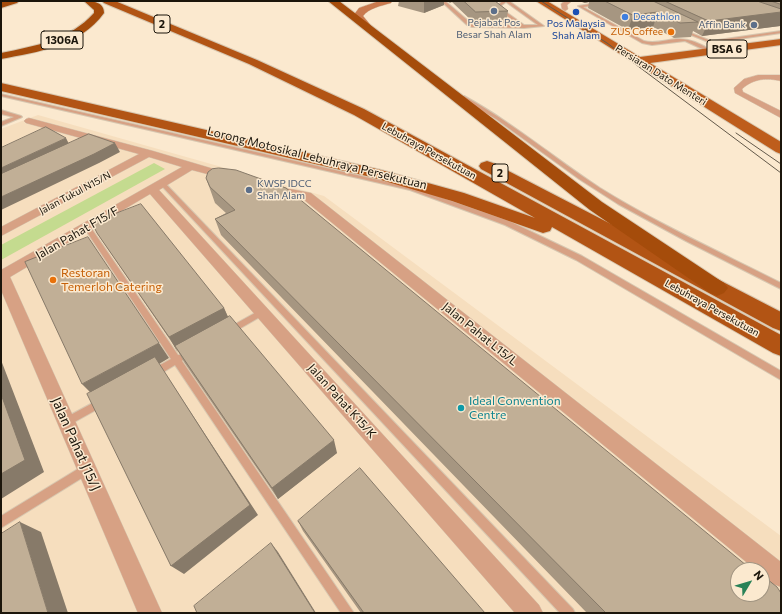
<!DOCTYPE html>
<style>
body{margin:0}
#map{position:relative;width:782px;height:614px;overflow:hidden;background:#fbe9cf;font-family:Commissioner,sans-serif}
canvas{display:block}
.frame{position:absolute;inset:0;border:2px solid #1b150b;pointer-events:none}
.north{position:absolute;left:730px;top:562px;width:40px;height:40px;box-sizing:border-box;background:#fbe9cf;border:1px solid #a19481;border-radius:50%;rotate:52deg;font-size:11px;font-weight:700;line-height:16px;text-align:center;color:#1b150b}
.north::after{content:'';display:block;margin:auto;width:14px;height:18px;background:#298257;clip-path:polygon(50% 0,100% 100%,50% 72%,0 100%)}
</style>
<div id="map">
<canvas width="782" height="614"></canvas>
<div class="frame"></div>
<div class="north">N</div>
</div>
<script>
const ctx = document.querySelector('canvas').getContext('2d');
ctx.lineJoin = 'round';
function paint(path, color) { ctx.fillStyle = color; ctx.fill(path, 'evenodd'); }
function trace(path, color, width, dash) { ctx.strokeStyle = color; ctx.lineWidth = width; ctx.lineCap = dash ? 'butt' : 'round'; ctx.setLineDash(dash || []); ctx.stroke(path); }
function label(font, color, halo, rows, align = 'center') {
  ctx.font = font + ' Commissioner,sans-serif'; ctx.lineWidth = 3; ctx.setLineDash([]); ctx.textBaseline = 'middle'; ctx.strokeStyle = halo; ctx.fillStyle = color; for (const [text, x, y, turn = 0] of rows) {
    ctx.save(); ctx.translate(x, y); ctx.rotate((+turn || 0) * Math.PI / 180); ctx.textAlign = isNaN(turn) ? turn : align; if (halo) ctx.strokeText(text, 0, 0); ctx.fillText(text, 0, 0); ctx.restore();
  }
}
paint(new Path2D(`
 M 38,115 L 324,196 L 781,536 L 781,613 L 1,613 L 1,129 ZM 738,570 L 762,570 L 762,594 L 738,594 Z`), '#f6debe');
paint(new Path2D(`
 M 154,163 L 165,169 L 1,260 L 1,245 Z`), '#c4db8f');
const service = new Path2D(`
 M 441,1 L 445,1 L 473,25 L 519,25 L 495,7 L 503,1 L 509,1 L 544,26 L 524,28 L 472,27 L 467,25 ZM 506,2 L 538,25 L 524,25 L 499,7 Z
 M 602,1 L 606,1 L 604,4 L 583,7 L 644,41 C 655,44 665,40 676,39 C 689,38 702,44 712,51 L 709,52 L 685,41 L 652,45 L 642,43 L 578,6 L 602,2 Z
 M 681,29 L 711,41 L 781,31 L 781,33 L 711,43 L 681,31 Z
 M 1,94 L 414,188 L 509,221 L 582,256 L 781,371 L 781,380 L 576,260 L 505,225 L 410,190 L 1,96 Z
 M 460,96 L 464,96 C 512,122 554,158 600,188 C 658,224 720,252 781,283 L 781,289 L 686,241 L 618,204 L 579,179 L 496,119 L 460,98 Z
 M 1,110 L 21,116 L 22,117 L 1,126 L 1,122 L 14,117 L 1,114 Z
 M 162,181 L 164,182 L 573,609 L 575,613 L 560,613 L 160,184 L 159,183 Z
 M 85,225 L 89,225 L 178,355 L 183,355 L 184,358 L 182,361 L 354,613 L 341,613 L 175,365 L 157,376 L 154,377 L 151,376 L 149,373 L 151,370 L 171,359 L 85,229 Z
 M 262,309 L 265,310 L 266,312 L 265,314 L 234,332 L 228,332 L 227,330 L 228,328 Z
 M 102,398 L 105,399 L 107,402 L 105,405 L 69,425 L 66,426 L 63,425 L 61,422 L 63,419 Z
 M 86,464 L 90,465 L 91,469 L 90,473 L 1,528 L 1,516 Z`);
const minor = new Path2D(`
 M 565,1 L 572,1 L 567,5 L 568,9 L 565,11 L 562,9 L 561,4 Z
 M 758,75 L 781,75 L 781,81 C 767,78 754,78 742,89 L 743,92 L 781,111 L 781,118 L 735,93 L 734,88 L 744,79 Z
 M 29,118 L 153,151 L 234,175 L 236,177 L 234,179 L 230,180 L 192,170 L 159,190 L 539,605 L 543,613 L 515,613 L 150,194 L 10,277 L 162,613 L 138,613 L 1,290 L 1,270 L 182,167 L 149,157 L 1,236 L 1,227 L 139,154 L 26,123 L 24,121 L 26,119 Z
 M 270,185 L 311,193 L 781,562 L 781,587 L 773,584 L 762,575 L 762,570 L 756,570 L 303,199 L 266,190 L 264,188 L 266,186 Z`);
const secondary = new Path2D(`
 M 379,1 L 392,1 L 391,3 C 381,6 369,8 363,16 L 373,28 L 371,30 L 365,30 L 353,16 L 359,8 Z`);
const primary = new Path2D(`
 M 536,1 L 547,1 L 640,57 L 781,39 L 781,45 L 650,63 L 781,142 L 781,154 L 776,152 Z`);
const trunk = new Path2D(`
 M 102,1 L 115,1 L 257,60 L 364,109 L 781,335 L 781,356 L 773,353 L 552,227 L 550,231 L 543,233 L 452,201 L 371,177 L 1,91 L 1,83 L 381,170 L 464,193 L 535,218 L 354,115 L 249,64 L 104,3 Z
 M 487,161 L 493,163 L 781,312 L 781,331 L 773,328 L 481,169 L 479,166 L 481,163 Z`);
const motorway = new Path2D(`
 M 4,1 L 19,1 L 17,3 L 1,8 L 1,2 Z
 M 84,1 C 93,1 104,2 104,13 C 80,46 38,52 1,59 L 1,53 C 35,46 70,40 94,13 L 94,10 Z
 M 328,1 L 339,1 L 602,202 L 724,283 L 728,288 L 724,293 L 717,296 L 710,293 L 590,210 Z`);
trace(service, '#d7c7b0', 2);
trace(minor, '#d7c7b0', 1);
trace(secondary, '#d7c7b0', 1);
trace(primary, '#d7c7b0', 2);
trace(trunk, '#d7c7b0', 2);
trace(motorway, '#d7c7b0', 2);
paint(service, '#d7a184');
paint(minor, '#d7a184');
paint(secondary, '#c97a4e');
paint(primary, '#be5d1c');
paint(trunk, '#b25414');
paint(motorway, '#a54c0b');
trace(new Path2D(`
 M 541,1 L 607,43 L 781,173
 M 736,133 L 781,164`), '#63594a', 1);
paint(new Path2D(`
 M 399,1 L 444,1 L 444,5 L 424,13 L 398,6 Z
 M 447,1 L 495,1 L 508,11 L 506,23 L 475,24 L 452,2 L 450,3 Z
 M 580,1 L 781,1 L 781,24 L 780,26 L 702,36 L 693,31 L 691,37 L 674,38 L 653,27 L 628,30 L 588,8 L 589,2 L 584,3 Z
 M 206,178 L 781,613 L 587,613 L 221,235 L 215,219 L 226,213 L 215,203 Z
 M 97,233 L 224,308 L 228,317 L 337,453 L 278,499 L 184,362 L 179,353 L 108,249 Z
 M 298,521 L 485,613 L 361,613 L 303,531 Z`), '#a69681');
paint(new Path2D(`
 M 427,1 L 444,1 L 444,5 L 424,13 L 424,2 Z
 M 585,1 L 590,1 L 589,2 L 584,3 Z
 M 658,12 L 653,27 L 628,30 L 633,15 Z
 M 781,12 L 781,24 L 780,26 L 702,36 L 709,21 Z
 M 66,138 L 71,148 L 1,181 L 1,168 Z
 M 115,143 L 120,152 L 99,163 L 1,210 L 1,197 Z
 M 224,308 L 231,324 L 175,346 L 178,353 L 169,337 Z
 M 159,343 L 169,358 L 159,364 L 258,515 L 184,574 L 171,566 L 97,399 L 82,384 Z
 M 1,360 L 44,472 L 1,499 Z
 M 334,440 L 337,453 L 278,499 L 272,488 Z
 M 20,522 L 41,532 L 68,613 L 48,613 Z
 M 271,543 L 278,552 L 316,613 L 315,613 Z`), '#877a69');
const building = new Path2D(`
 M 464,1 L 495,1 L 508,11 L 476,12 Z
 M 605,1 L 653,1 L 698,22 L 680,23 L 658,12 L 633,15 Z
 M 665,1 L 757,1 L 781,9 L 781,12 L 709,21 Z
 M 771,1 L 781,1 L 781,4 Z
 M 46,127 L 66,138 L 1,168 L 1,148 Z
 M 89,134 L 115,143 L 94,154 L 1,197 L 1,174 Z
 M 219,168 L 236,170 L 286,188 L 752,570 L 738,570 L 738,594 L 762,594 L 762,575 L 777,587 L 781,593 L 781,613 L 606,613 L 215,219 L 235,210 L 210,187 L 206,178 L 208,172 L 212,169 Z
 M 141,204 L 224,308 L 169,337 L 97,233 L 92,223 Z
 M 88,237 L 159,343 L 82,384 L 25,262 Z
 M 230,316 L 334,440 L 272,488 L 175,346 Z
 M 155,357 L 250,505 L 171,566 L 87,394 Z
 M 1,394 L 25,460 L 1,474 Z
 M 360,468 L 485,613 L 364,613 L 298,521 Z
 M 20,522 L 48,613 L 1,613 L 1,534 Z
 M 271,543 L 315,613 L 197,613 L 194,606 Z`);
paint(building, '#c1af96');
trace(building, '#877a69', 1);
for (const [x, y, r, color] of [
 [494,11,4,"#5c6f8a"],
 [576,12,4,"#1a4fb4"],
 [625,17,4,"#3f7fe0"],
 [754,25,4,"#5c6f8a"],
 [671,32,4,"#e8710a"],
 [249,190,4,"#5c6f8a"],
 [53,280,4,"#e8710a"],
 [461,408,4,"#0f9aa8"]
]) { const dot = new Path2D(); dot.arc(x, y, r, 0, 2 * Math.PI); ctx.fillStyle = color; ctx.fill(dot); trace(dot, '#fbe9cf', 1.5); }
label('10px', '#366cbe', '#fbe9cf', [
 ["Decathlon",633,17]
], 'left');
label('10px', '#4e5e75', '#fbe9cf', [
 ["Pejabat Pos",494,23],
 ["Besar Shah Alam",494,35],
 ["Affin Bank",746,25,"right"],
 ["KWSP IDCC",257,184,"left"],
 ["Shah Alam",257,196,"left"]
]);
label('10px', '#164399', '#fbe9cf', [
 ["Pos Malaysia",576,24],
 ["Shah Alam",576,36]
]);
label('10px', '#c56008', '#fbe9cf', [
 ["ZUS Coffee",663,32]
], 'right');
label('10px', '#1b150b', '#fbe9cf', [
 ["Persiaran Dato Menteri",661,75,32],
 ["Lebuhraya Persekutuan",429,151,29],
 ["Jalan Tukul N15/N",75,193,-28],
 ["Lebuhraya Persekutuan",712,308,29]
]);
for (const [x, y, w] of [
 [162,24,16],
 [62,40,42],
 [727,49,40],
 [500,173,16]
]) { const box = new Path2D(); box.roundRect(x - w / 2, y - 9, w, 18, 3); ctx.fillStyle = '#fbe9cf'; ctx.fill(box); trace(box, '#1b150b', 1); }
label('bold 11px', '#1b150b', null, [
 ["2",162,24],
 ["1306A",62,40],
 ["BSA 6",727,49],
 ["2",500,173]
]);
label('12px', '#1b150b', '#fbe9cf', [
 ["Lorong Motosikal Lebuhraya Persekutuan",317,158,14],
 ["Jalan Pahat F15/F",77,233,-30],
 ["Jalan Pahat L15/L",480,334,39],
 ["Jalan Pahat K15/K",342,401,48]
]);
label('12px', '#c56008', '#fbe9cf', [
 ["Restoran",61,273],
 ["Temerloh Catering",61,287]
], 'left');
label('12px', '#0d838f', '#fbe9cf', [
 ["Ideal Convention",469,401],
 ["Centre",469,415]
], 'left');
label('14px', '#1b150b', '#fbe9cf', [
 ["Jalan Pahat J15/J",76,444,66]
]);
</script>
